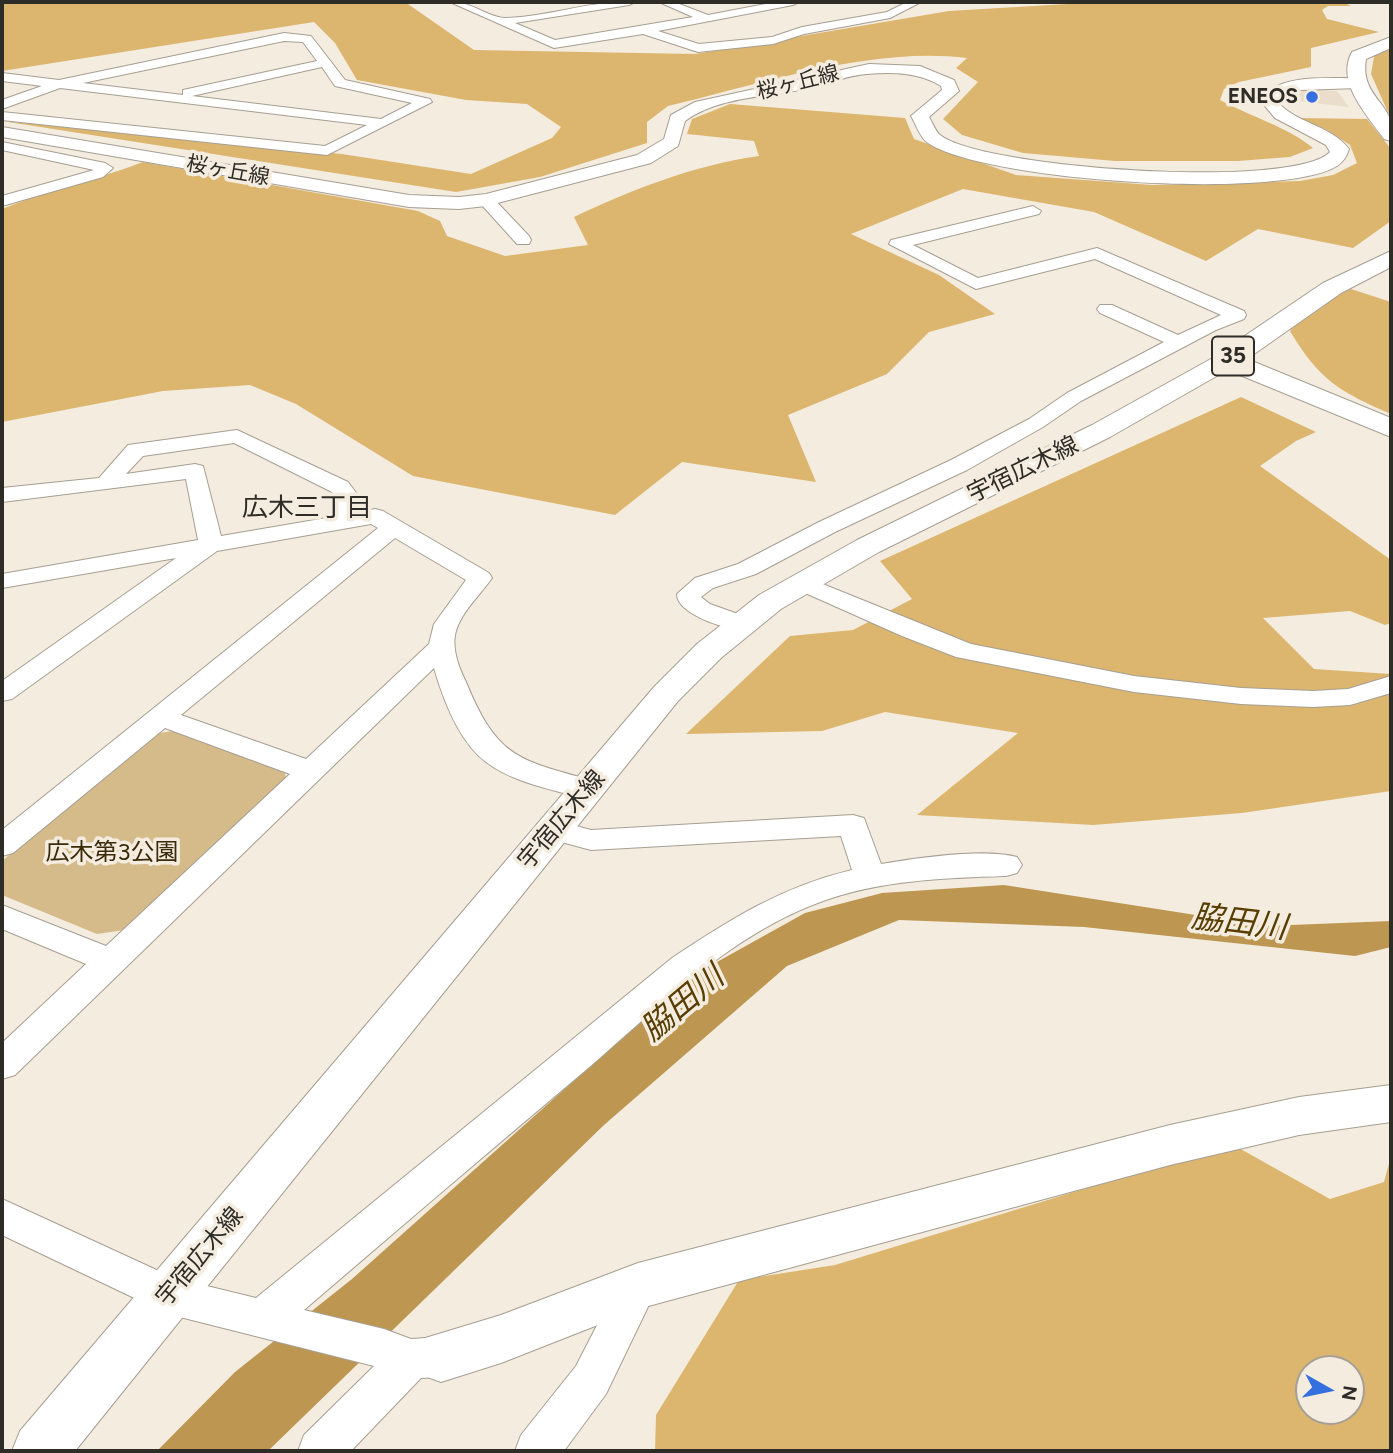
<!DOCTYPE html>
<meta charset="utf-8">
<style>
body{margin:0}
#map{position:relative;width:1393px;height:1453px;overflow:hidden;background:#f4ecdf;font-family:Figtree,sans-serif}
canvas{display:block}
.frame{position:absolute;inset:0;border:4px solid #2e2c27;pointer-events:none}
.north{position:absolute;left:1295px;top:1355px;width:70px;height:70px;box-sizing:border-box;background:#f4ecdf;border:2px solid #a59f95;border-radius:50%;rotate:99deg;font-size:19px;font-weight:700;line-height:28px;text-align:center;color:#2e2c27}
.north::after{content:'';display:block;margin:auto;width:24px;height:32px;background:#3670df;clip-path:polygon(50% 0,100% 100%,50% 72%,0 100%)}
</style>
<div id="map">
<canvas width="1393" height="1453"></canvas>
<div class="frame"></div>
<div class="north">N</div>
</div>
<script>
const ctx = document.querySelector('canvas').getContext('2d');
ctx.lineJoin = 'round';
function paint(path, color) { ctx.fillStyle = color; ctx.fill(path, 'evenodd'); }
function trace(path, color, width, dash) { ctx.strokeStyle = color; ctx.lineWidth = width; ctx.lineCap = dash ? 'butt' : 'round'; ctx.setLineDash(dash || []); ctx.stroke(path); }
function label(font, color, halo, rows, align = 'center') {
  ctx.font = font + ' Figtree,"Noto Sans JP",sans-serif'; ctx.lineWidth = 7; ctx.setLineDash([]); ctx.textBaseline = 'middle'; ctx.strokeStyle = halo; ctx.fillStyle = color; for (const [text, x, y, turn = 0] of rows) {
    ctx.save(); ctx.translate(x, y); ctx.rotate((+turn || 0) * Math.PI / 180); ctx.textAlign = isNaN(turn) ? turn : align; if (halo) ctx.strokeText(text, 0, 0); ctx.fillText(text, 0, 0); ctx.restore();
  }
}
paint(new Path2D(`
 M 1307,89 L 1337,91 L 1349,107 L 1280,99 L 1292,91 Z`), '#eadeca');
paint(new Path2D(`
 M 179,730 L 284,767 L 286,779 L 124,930 L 97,934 L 2,895 L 2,861 L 153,734 Z`), '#d5ba8a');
paint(new Path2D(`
 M 2,2 L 405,2 L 474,50 L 695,54 L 949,11 L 1101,2 L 1343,2 L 1351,6 L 1328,6 L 1322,10 L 1327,19 L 1379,32 L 1311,48 L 1311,67 L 1239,82 L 1224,89 L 1220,100 C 1251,117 1286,126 1313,148 L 1290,157 L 1238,161 L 1115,161 L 1023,153 L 962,135 L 943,119 L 978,82 L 956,68 L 967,58 C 873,46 760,84 668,106 L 647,122 L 647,143 L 540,177 L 456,192 L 2,121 L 342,154 L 471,174 L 552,138 L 561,127 L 527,104 L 466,100 L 357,80 L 335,43 L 314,22 L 2,71 Z
 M 1391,47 L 1391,119 L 1371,74 L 1375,51 Z
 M 730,104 L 905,118 L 914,139 L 1016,175 L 1152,185 L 1300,181 L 1333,175 L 1357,163 L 1350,145 L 1327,130 L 1299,118 L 1367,119 L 1391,149 L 1391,221 L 1353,248 L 1258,229 L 1206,261 L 1094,212 L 963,189 L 851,234 L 939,275 L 995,314 L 929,332 L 887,374 L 788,415 L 816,482 L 682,462 L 615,515 L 413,476 L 296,404 L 250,385 L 163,391 L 2,422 L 2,209 C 48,190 96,180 143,162 L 418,211 L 440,221 L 447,236 L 505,256 L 588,245 L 574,217 C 633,189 695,165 759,156 L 754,141 L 687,134 L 692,119 Z
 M 1351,289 L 1391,302 L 1391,414 C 1340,392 1319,380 1290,331 L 1304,311 Z
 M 1241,397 L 1316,432 L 1296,441 L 1260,466 L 1391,560 L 1391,623 L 1385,625 L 1350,611 L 1263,618 L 1314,669 L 1391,674 L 1391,791 L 1242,813 L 1093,825 L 917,815 L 1018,733 L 885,712 L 822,731 L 686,734 L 790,636 L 853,630 L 912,599 L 880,561 Z
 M 1237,1147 L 1330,1199 L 1384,1182 L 1391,1156 L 1391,1451 L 655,1451 L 656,1415 L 739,1280 L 835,1265 L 1185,1158 ZM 1309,1369 L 1351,1369 L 1351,1411 L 1309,1411 Z`), '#dcb66f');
paint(new Path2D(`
 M 1004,885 L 1266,926 L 1391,921 L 1391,947 L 1355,956 L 1084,927 L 899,920 L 787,966 L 604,1125 L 268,1451 L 157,1451 L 235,1372 L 352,1279 L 690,977 L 805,913 L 882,893 Z`), '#bd9751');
const minor = new Path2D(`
 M 450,2 C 472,1 488,18 506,18 C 549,17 591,0 635,2 L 629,5 L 515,23 L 555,40 L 693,17 L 659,2 L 674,2 L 708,15 L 776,2 L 799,2 L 793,5 L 658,31 L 699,44 L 772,37 L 802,27 L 887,12 L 907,2 L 921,2 L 890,18 L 804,34 L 773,44 L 698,52 L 643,34 L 554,48 Z
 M 284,33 L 311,36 L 345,80 L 430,99 L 432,102 L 327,155 L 2,120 L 2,112 L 325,146 L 367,125 L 60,88 L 2,109 L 2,100 L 42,86 L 2,81 L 2,73 L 59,80 ZM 284,41 L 303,42 L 317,61 L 183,90 L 183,95 L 83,83 ZM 322,67 L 335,86 L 412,103 L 381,119 L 192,96 Z
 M 2,142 L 105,163 L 113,168 L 103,177 L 2,206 L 2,196 L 94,170 L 2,150 Z
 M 486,195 L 492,197 L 529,236 L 531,240 L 529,244 L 517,244 L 480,203 L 478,200 Z
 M 1033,206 L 1041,211 L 1039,214 L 913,245 L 978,278 L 1097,248 L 1244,311 L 1246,315 L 1244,319 L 1216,330 L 1081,401 L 1043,427 L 967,470 L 835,532 L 756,574 L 713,588 L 701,597 L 710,604 L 752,619 L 756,624 L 752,629 C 735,634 676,615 677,594 L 695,578 L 738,564 L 819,522 L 951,460 L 1029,419 L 1067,393 L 1164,342 L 1100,313 L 1097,309 L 1100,305 L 1112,305 L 1178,335 L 1221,315 L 1095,259 L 976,289 L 889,244 L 891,240 Z
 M 237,430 L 348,482 L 357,494 L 360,512 L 375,509 L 383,511 L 489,573 L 492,578 C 481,594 462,611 456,631 C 451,647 459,668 466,682 C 498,761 521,760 597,782 L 602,789 L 597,796 L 587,799 C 555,790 513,783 486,762 C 459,742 443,699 434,668 L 15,1075 L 2,1079 L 2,1043 L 86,964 L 2,929 L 2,905 L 106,946 L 290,774 L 165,728 L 13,853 L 2,856 L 2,830 L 378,528 L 371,524 L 217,551 L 12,699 L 2,701 L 2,681 L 176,558 L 2,588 L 2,574 L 198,540 L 186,479 L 2,502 L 2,488 L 99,478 L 128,445 ZM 234,443 L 332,492 L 338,516 L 221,536 L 203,466 L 195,464 L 126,474 L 143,456 ZM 395,538 L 466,580 L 434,624 L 429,644 L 306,759 L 181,715 Z
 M 803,576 L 971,644 L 1134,676 L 1241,688 L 1313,691 L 1348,689 L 1391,676 L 1391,693 L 1350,705 L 1313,707 L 1241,704 L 1134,692 L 956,657 L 902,636 L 794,588 L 791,583 L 794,578 Z
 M 853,815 L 864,818 L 881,864 C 916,858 984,848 1017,857 L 1022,865 L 1017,873 L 1006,876 C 945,878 881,880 823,901 C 732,933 658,1008 587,1069 C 492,1149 398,1229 304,1310 L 384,1329 L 411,1339 L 441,1337 L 456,1343 L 462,1357 L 456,1371 L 441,1377 L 421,1378 L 351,1451 L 298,1451 L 304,1435 L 374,1366 L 168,1314 L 2,1235 L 2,1199 L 174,1278 L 256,1298 L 672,958 C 731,919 781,887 852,870 L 841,836 L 591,850 L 543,837 L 539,830 L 543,823 L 554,820 L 591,830 Z
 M 638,1268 L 652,1273 L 658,1286 L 606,1394 L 564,1451 L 515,1451 L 521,1435 L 576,1366 L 624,1273 Z`);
const tertiary = new Path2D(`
 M 869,64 L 920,66 L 954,80 L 959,91 L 929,117 C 932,122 936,132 940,135 C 983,169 1295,190 1330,152 L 1326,145 L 1275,118 L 1259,99 C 1281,73 1327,79 1358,78 L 1366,83 L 1358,88 L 1299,90 L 1276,100 C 1295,124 1330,124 1349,149 C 1347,156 1343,162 1337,166 C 1280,201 984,181 928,143 C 920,138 916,124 911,116 L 942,90 L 941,86 C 919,72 892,72 867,74 C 848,75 829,84 810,88 C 770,97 719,96 685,121 L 678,146 L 651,163 L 486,206 L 459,209 L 409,207 L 2,137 L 2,127 L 409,195 L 459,197 L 486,194 L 637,155 L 664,139 L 671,115 L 695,102 Z
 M 1227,353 L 1236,355 L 1239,360 L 1236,365 L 1110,437 L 879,552 L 781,609 L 721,658 L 678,701 L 75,1451 L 12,1451 L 20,1431 L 654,687 L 697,644 L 759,595 L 857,540 L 1092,425 L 1218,355 Z
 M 1391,1085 L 1391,1122 L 1299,1135 L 1170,1165 L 641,1308 L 501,1363 L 441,1382 L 422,1375 L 414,1357 L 422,1339 L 501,1315 L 638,1263 L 1170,1125 L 1299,1097 Z`);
const primary = new Path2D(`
 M 1391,37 L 1391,48 L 1366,59 C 1360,93 1388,102 1391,124 C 1392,129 1391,136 1391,141 L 1384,139 C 1368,116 1335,82 1352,52 Z
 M 1391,251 L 1391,267 L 1341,293 L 1247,359 L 1391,418 L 1391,437 L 1218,366 L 1214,360 L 1218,354 L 1323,283 Z`);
trace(minor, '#a69f92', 2);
trace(tertiary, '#a69f92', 2);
trace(primary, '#a69f92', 2);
paint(minor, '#fff');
paint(tertiary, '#fff');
paint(primary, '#fff');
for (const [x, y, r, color] of [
 [1312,97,7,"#3670df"]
]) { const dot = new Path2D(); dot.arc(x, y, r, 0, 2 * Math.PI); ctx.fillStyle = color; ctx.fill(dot); trace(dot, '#f4ecdf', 2.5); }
label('21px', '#2e2c27', '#f4ecdf', [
 ["桜ヶ丘線",798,83,-14],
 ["桜ヶ丘線",228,171,10]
]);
label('bold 21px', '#2e2c27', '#f4ecdf', [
 ["ENEOS",1298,97]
], 'right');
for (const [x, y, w] of [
 [1233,356,42]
]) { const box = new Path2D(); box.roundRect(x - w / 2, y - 19.5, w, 39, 5); ctx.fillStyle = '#f4ecdf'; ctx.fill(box); trace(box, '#2e2c27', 2); }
label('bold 23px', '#2e2c27', null, [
 ["35",1233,356]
]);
label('24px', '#2e2c27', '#f4ecdf', [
 ["宇宿広木線",1023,470,-26],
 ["宇宿広木線",562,820,-50],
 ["宇宿広木線",200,1257,-50]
]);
label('24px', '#3b2b0b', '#f4ecdf', [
 ["広木第3公園",112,853]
]);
label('26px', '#2e2c27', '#f4ecdf', [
 ["広木三丁目",307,508]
]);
label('italic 32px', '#583e02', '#f4ecdf', [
 ["脇田川",1239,923,7],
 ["脇田川",683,1004,-40]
]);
</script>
